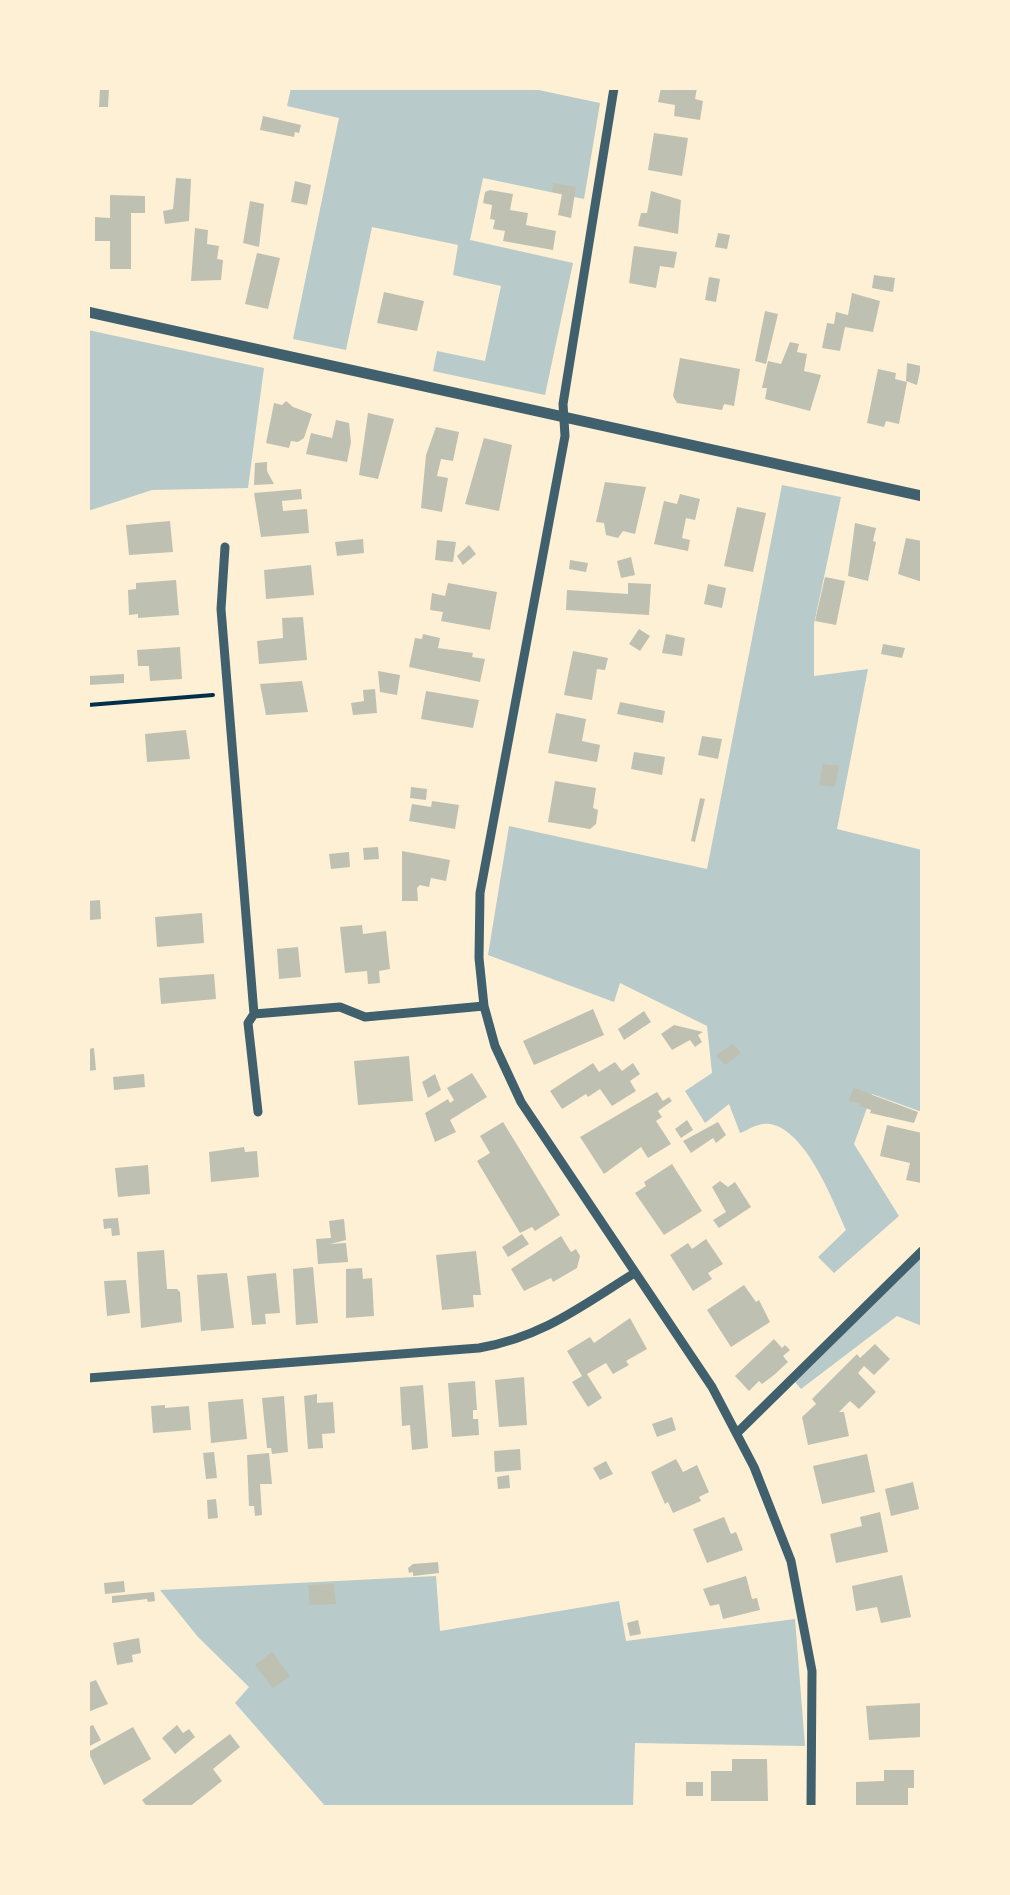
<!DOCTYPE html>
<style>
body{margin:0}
#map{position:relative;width:1010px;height:1895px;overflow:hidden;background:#fdf0d5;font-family:"Space Grotesk",sans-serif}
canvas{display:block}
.frame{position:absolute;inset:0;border:90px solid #fdf0d5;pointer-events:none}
</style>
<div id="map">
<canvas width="1010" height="1895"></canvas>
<div class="frame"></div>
</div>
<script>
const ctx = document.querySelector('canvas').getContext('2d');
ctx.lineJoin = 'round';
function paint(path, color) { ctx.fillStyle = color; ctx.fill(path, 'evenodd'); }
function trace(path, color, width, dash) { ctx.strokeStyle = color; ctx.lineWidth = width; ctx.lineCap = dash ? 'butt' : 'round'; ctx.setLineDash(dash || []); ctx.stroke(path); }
paint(new Path2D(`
 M 291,88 L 529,88 L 600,103 L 584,199 L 483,178 L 470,240 L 573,263 L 545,395 L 433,371 L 437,351 L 485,361 L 501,286 L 453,275 L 458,245 L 372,227 L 346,350 L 293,339 L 339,118 L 287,106 Z
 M 88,330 L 264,368 L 248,488 L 152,490 L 88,511 Z
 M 782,485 L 841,497 L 814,624 L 814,676 L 868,669 L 837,829 L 922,850 L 922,1112 L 872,1094 L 854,1144 L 899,1216 L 834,1273 L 818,1257 L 846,1230 C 833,1201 806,1130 770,1124 C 759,1122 750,1129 740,1133 L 729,1104 L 705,1123 L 685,1091 L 712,1073 L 707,1026 L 620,983 L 614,1002 L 488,955 L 509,826 L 707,869 Z
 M 922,1255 L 922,1326 L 897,1316 L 801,1389 L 795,1382 Z
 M 436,1576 L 440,1631 L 619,1601 L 626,1641 L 795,1619 L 805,1746 L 635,1743 L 633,1807 L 326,1807 L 235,1703 L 249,1687 L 198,1637 L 160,1590 Z`), '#b9caca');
paint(new Path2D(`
 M 100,88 L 109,88 L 108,107 L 99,107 Z
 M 661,88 L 697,88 L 695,99 L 703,101 L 700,120 L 674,116 L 675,105 L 658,102 Z
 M 263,116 L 301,125 L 299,133 L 295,132 L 294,137 L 260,130 Z
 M 654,133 L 688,138 L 682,176 L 648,170 Z
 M 176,178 L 191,179 L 189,221 L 165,224 L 163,211 L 173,209 Z
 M 295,181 L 311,185 L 307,205 L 291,202 Z
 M 553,183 L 576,187 L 571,218 L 558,215 L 562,194 L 552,192 Z
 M 490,190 L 513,194 L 510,210 L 528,213 L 526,225 L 556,231 L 553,250 L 503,241 L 505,231 L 493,229 L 495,220 L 490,219 L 492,205 L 483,203 L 485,192 Z
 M 651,191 L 681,200 L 678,234 L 638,226 L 641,213 L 647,213 Z
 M 110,195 L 145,196 L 145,213 L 131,213 L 131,269 L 110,269 L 110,241 L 95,241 L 95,217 L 110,218 Z
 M 250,201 L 264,204 L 259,247 L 243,243 Z
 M 195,228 L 208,230 L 207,244 L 219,246 L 217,259 L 223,260 L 221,280 L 191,281 Z
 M 718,233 L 730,235 L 727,249 L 715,247 Z
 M 634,246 L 677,252 L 674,268 L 660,266 L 656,288 L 629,283 Z
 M 257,253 L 280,258 L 268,309 L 245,304 Z
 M 874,275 L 895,278 L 893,292 L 872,288 Z
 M 709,277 L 720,279 L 716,302 L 705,300 Z
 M 384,292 L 424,301 L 417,331 L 377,323 Z
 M 852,293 L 880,301 L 873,332 L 845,327 L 840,351 L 822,348 L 827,323 L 834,324 L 836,312 L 848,315 Z
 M 765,311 L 778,314 L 766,364 L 755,361 Z
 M 790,342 L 799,344 L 797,352 L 807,354 L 804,371 L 821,375 L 810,411 L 765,399 L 767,388 L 762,388 L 768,361 L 781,364 Z
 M 680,358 L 740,369 L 734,406 L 724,404 L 722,410 L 677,403 L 673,396 Z
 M 907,363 L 921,366 L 917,385 L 906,381 Z
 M 878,369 L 896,373 L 895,379 L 907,382 L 899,424 L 886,421 L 884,427 L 867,423 Z
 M 286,401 L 293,407 L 312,414 L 304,438 L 298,442 L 291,441 L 289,448 L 266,443 L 274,403 L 282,405 Z
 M 368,413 L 394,419 L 378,479 L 359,475 Z
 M 336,420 L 349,423 L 351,442 L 347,462 L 306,454 L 311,433 L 332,438 Z
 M 436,427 L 459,432 L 453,461 L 441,459 L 437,476 L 448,478 L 442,512 L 421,508 L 426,455 Z
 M 484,438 L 512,445 L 499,511 L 465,504 Z
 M 267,462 L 267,471 L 274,484 L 254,485 L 255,463 Z
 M 605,482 L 646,487 L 635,534 L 623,531 L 618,538 L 606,535 L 604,523 L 596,522 Z
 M 301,489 L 302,499 L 282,501 L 283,511 L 307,509 L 309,533 L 261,537 L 254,493 Z
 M 680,494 L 700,499 L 695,520 L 686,518 L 682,538 L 690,540 L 688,551 L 654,544 L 664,501 L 677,504 Z
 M 737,507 L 766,513 L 753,572 L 724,566 Z
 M 170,521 L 173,552 L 129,555 L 126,525 Z
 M 855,523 L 876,528 L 873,541 L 876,542 L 868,581 L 848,576 Z
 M 906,538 L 922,541 L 922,582 L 898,574 Z
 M 363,539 L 364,553 L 337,556 L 335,542 Z
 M 437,540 L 456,542 L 453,562 L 435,560 Z
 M 469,545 L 476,554 L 463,565 L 457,556 Z
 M 631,557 L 635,575 L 621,578 L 617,561 Z
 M 570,560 L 588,563 L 586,572 L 569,569 Z
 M 311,565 L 314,595 L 266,599 L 264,570 Z
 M 825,577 L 845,581 L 836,625 L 815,621 Z
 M 176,580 L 179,615 L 138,618 L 138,614 L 129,615 L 128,590 L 136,589 L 136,583 Z
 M 448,583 L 497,592 L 490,630 L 441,621 L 443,612 L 430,610 L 432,593 L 445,596 Z
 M 628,583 L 651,584 L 649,615 L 566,610 L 567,590 L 628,594 Z
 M 708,584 L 726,588 L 722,608 L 704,604 Z
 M 303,617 L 307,660 L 259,664 L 257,641 L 283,638 L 282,618 Z
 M 639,629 L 650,636 L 640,651 L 629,644 Z
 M 423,634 L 440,638 L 438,648 L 473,653 L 472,657 L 485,659 L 480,682 L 409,667 L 415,638 L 422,639 Z
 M 666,634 L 685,638 L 682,656 L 662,653 Z
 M 883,644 L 905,648 L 902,658 L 881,654 Z
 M 180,647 L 182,679 L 150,681 L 149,666 L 138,666 L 137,650 Z
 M 573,651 L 608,658 L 605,670 L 597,669 L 592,700 L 564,695 Z
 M 378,671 L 400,675 L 397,695 L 380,692 Z
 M 124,674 L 124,683 L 88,685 L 88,676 Z
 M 302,681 L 308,712 L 266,715 L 260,684 Z
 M 375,689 L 377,713 L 353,715 L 351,703 L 364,701 L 363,690 Z
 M 426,691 L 479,700 L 473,728 L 421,719 Z
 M 620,702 L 665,711 L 663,723 L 617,714 Z
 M 556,713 L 586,719 L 582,741 L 600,745 L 597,762 L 548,753 Z
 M 186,730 L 190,759 L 147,762 L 145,734 Z
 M 702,736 L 722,739 L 718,759 L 698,755 Z
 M 634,752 L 665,757 L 662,775 L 631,769 Z
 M 823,764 L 839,766 L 835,787 L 819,785 Z
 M 555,781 L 596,788 L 593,808 L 598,810 L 596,824 L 590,829 L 548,822 Z
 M 411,787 L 427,789 L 426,800 L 410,798 Z
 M 700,798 L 705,799 L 695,842 L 691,841 Z
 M 432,801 L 459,805 L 455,829 L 409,821 L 412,804 L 431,807 Z
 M 378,847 L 379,859 L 364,860 L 363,848 Z
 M 402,851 L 450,860 L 446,881 L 431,878 L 429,887 L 420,885 L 417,888 L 418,901 L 402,901 Z
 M 349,852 L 350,867 L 331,869 L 329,854 Z
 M 100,900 L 101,919 L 90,920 L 89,901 Z
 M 202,913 L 204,943 L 157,947 L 155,917 Z
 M 362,925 L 363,934 L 386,931 L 390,969 L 379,971 L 380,983 L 368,984 L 367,971 L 345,973 L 340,927 Z
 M 298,947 L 301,977 L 279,979 L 277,949 Z
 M 214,974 L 216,999 L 161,1004 L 159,978 Z
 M 593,1009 L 604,1035 L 534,1065 L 523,1041 Z
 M 644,1011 L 651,1022 L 624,1040 L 618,1029 Z
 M 674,1025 L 703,1032 L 698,1035 L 702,1042 L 695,1047 L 690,1040 L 672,1050 L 661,1034 Z
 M 733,1044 L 741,1053 L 725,1065 L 716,1055 Z
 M 94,1048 L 96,1070 L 88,1071 L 88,1049 Z
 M 409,1056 L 413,1101 L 358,1105 L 354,1061 Z
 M 615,1062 L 622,1071 L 633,1063 L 640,1074 L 630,1081 L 636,1091 L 612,1106 L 600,1089 L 588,1097 L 586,1094 L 562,1109 L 550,1091 L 593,1063 L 599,1072 Z
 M 472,1073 L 487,1097 L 450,1120 L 456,1132 L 435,1142 L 425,1113 L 448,1099 L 450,1103 L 454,1100 L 447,1088 Z
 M 144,1074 L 145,1087 L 114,1090 L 113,1077 Z
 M 435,1074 L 441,1090 L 428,1098 L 422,1082 Z
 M 854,1088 L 918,1112 L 914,1123 L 870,1113 L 871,1110 L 859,1106 L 860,1103 L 848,1101 Z
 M 657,1092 L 663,1101 L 669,1097 L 672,1101 L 658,1111 L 662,1117 L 656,1121 L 671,1144 L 648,1158 L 641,1147 L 604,1174 L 580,1137 Z
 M 687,1120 L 693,1130 L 681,1138 L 675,1129 Z
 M 503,1122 L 560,1215 L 535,1231 L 532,1227 L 520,1233 L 477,1161 L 490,1153 L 480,1136 Z
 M 718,1122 L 726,1135 L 716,1143 L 713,1138 L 691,1153 L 683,1141 Z
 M 887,1125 L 922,1133 L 921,1183 L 906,1180 L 910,1163 L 880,1156 Z
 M 244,1147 L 245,1152 L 257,1151 L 259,1177 L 211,1182 L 209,1152 Z
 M 672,1164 L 702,1211 L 664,1235 L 635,1193 L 646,1186 L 644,1182 Z
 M 148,1165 L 150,1194 L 118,1197 L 115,1168 Z
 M 720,1181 L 728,1187 L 735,1182 L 751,1207 L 719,1228 L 713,1220 L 726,1212 L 712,1187 Z
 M 118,1218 L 120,1235 L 112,1236 L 111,1228 L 104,1229 L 103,1219 Z
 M 344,1219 L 346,1240 L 330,1244 L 346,1243 L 348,1262 L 318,1264 L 316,1239 L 331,1238 L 329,1221 Z
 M 522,1234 L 529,1244 L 508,1257 L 502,1247 Z
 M 561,1236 L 571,1252 L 576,1249 L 580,1256 L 577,1268 L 553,1282 L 551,1278 L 524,1291 L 511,1269 Z
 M 706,1239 L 723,1264 L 708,1273 L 712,1279 L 693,1291 L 670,1255 L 688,1243 L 692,1249 Z
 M 164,1250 L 167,1289 L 177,1289 L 180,1292 L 182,1322 L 141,1328 L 137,1252 Z
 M 476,1251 L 481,1295 L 473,1295 L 474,1307 L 442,1310 L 436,1255 Z
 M 313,1267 L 318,1323 L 296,1325 L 293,1269 Z
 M 362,1268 L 363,1279 L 372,1278 L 374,1316 L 346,1318 L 346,1269 Z
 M 227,1273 L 234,1328 L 201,1331 L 197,1275 Z
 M 276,1273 L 280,1313 L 265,1314 L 266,1324 L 252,1325 L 247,1276 Z
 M 126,1280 L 130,1313 L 107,1316 L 104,1281 Z
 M 744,1285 L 756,1302 L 759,1300 L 770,1322 L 731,1347 L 707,1310 Z
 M 630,1318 L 647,1349 L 626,1361 L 629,1365 L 613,1374 L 606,1363 L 587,1374 L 602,1398 L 588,1407 L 572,1382 L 582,1376 L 567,1351 L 590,1337 L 594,1343 Z
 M 774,1339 L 782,1348 L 785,1345 L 790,1350 L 783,1356 L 788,1362 L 774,1375 L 762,1384 L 759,1381 L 749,1391 L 735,1376 Z
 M 875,1344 L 890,1359 L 874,1375 L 864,1366 L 858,1373 L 876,1392 L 859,1409 L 850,1401 L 839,1412 L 844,1412 L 849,1436 L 808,1445 L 802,1417 L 816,1404 L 812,1399 L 857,1354 L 860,1358 Z
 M 524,1377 L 527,1425 L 499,1427 L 495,1380 Z
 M 475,1381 L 477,1410 L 473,1410 L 473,1419 L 478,1419 L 479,1435 L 452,1437 L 448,1383 Z
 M 423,1385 L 428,1448 L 412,1450 L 410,1425 L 402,1426 L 400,1387 Z
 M 317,1394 L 317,1403 L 333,1402 L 335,1433 L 322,1434 L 323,1448 L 308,1449 L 304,1396 Z
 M 284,1396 L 288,1452 L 272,1454 L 271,1448 L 267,1448 L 262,1398 Z
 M 243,1399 L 247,1439 L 211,1443 L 208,1402 Z
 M 165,1405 L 165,1408 L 189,1406 L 191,1430 L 153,1433 L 151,1406 Z
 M 672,1417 L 676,1430 L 657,1437 L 652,1424 Z
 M 520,1449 L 521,1470 L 495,1472 L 494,1451 Z
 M 214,1452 L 217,1478 L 206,1479 L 203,1453 Z
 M 269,1453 L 272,1484 L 260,1484 L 262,1515 L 255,1516 L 254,1506 L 249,1506 L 247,1455 Z
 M 867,1454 L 875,1492 L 822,1504 L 813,1466 Z
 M 676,1459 L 683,1472 L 697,1465 L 709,1492 L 699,1497 L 701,1501 L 673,1513 L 668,1502 L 665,1504 L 651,1472 Z
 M 606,1461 L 613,1474 L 600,1480 L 593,1468 Z
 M 509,1475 L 510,1488 L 498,1489 L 497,1477 Z
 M 913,1482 L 919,1509 L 891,1516 L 885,1489 Z
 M 216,1499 L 218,1518 L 208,1519 L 207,1500 Z
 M 880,1512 L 888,1552 L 836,1563 L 830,1534 L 862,1526 L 860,1517 Z
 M 724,1517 L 731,1534 L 736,1532 L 743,1550 L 707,1563 L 693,1529 Z
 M 438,1562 L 439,1573 L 413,1576 L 413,1572 L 409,1573 L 408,1568 L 413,1564 Z
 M 902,1575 L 911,1617 L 881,1623 L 877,1607 L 856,1611 L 852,1586 Z
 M 746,1576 L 752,1599 L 757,1598 L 760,1610 L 723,1619 L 719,1604 L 710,1606 L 703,1589 Z
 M 124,1581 L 125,1592 L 105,1594 L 104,1583 Z
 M 334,1584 L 336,1604 L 310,1605 L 308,1585 Z
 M 154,1592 L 155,1601 L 148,1602 L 147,1599 L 112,1603 L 112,1596 Z
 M 638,1620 L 641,1634 L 630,1636 L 627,1623 Z
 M 139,1638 L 141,1653 L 132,1655 L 133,1662 L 117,1665 L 113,1643 Z
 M 272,1652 L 290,1676 L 273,1688 L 255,1665 Z
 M 96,1680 L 108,1704 L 88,1712 L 88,1683 Z
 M 922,1703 L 922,1737 L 869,1740 L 866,1706 Z
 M 93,1725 L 101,1740 L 88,1747 L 88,1727 Z
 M 177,1725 L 183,1733 L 189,1729 L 195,1737 L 175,1754 L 162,1738 Z
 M 133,1727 L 151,1759 L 104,1785 L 88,1752 Z
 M 230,1734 L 240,1747 L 213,1769 L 222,1781 L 188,1808 L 148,1808 L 142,1800 Z
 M 732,1759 L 767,1759 L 768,1801 L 711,1801 L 711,1771 L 732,1771 Z
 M 884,1770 L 914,1770 L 914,1788 L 908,1788 L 908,1808 L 856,1808 L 856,1782 L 884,1781 Z
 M 686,1782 L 703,1782 L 703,1796 L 686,1796 Z`), '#bec0b2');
trace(new Path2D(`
 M 88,705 L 213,695`), '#003049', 4);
trace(new Path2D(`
 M 614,88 L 563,404 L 565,436 L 480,893 L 479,958 L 484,1006 L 495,1046 L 521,1102 L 712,1387 L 754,1467 L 791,1561 L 812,1671 L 811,1808
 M 225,547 L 221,609 L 254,1014
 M 258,1112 L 248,1023 L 254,1014 L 340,1007 L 365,1017 L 484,1006
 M 88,1378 L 479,1348 C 542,1337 580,1307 633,1274
 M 737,1433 L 922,1251`), '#3f606c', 9);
trace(new Path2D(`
 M 88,312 L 922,496`), '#3f606c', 11);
</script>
